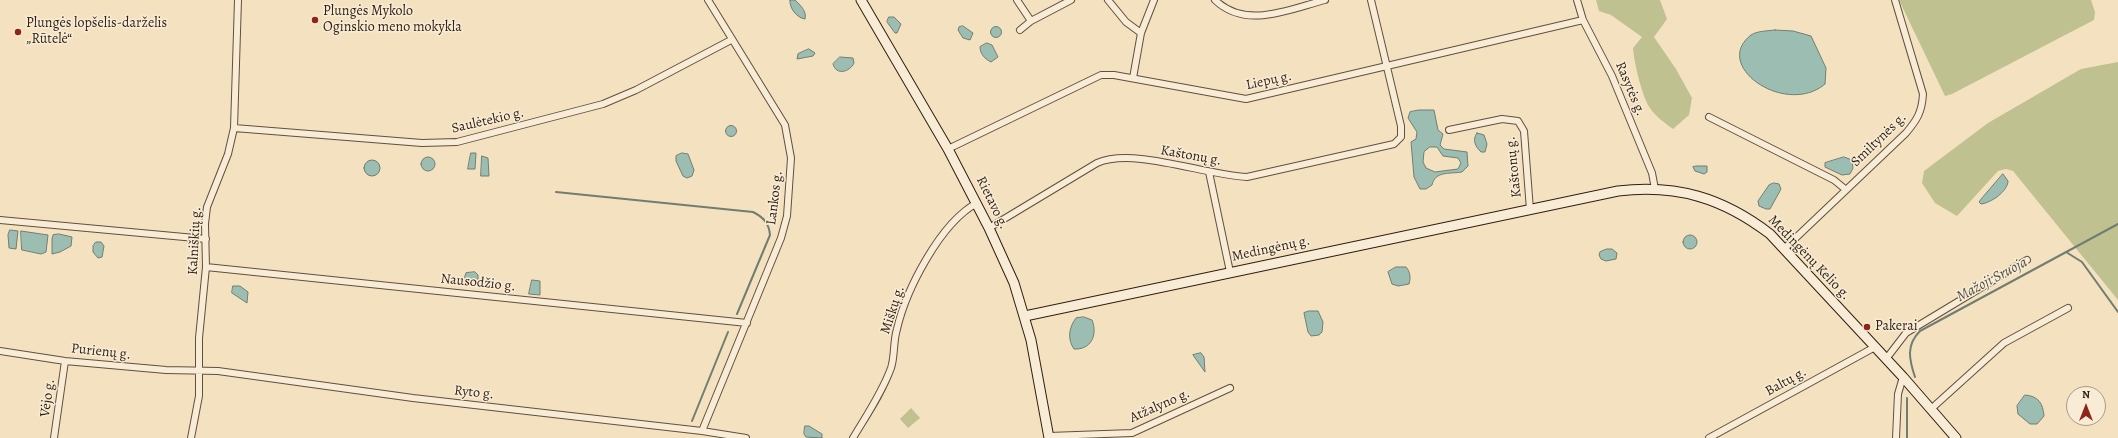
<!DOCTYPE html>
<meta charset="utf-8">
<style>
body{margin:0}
#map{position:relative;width:2118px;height:438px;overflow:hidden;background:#f4e1c0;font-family:Alegreya,serif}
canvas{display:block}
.north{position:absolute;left:2066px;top:386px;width:40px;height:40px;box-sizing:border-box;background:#f8ecd6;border:1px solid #a89a87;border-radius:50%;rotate:0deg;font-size:11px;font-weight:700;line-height:16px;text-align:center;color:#2f1f11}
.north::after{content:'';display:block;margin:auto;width:14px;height:18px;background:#8f2418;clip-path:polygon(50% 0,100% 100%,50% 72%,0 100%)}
</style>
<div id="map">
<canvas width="2118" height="438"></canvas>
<div class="north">N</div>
</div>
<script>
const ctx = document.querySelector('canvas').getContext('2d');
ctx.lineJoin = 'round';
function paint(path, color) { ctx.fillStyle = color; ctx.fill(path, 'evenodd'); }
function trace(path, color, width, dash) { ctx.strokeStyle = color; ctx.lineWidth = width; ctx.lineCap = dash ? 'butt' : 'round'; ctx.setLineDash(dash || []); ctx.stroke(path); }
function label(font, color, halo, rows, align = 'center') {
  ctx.font = font + ' Alegreya,serif'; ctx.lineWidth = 3; ctx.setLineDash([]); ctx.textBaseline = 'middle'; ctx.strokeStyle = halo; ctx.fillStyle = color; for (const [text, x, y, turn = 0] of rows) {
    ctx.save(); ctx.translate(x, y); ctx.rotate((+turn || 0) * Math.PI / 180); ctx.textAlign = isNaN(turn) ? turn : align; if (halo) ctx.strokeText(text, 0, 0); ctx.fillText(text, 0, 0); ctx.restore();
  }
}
paint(new Path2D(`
 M 1596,0 L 1660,0 L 1667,19 L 1654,37 L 1676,69 L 1692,98 L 1689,115 L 1673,129 C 1665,123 1656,117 1650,108 C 1642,97 1634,62 1633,48 L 1642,37 L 1611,15 L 1599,11 Z
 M 1899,0 L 2091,0 L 2095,12 L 2094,20 L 1952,94 L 1945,96 Z
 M 2118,62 L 2118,300 L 2013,171 L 2006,169 L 1998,171 L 1957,216 L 1935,203 L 1922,183 L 1924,171 L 1988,123 L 2081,69 Z
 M 911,408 L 920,418 L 908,428 L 900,419 Z`), '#bfc290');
const water = new Path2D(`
 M 790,0 L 795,0 C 800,5 807,11 805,19 C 797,18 789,8 790,0 Z
 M 889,17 L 894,17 L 901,24 L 897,33 L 895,33 L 887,22 Z
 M 963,26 L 973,33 L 970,40 L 963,38 L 958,30 L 959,27 Z
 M990.5 32a5.5 5.5 0 1 1 11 0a5.5 5.5 0 1 1-11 0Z
 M 1775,30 L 1793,31 L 1811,36 L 1826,68 L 1825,84 C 1786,117 1711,66 1751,35 C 1757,31 1767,31 1775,30 Z
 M 987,43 L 992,45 L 998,57 L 991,62 C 985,59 980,54 980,47 Z
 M 809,49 L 815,53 L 813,56 L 797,59 L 798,54 Z
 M 840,57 L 853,58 L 854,63 C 850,72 836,76 833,64 Z
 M 1419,110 L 1434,110 L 1438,130 L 1443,134 L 1440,145 L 1444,149 L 1467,152 L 1468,166 L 1462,172 C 1449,174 1435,171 1432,185 L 1426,189 L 1420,189 L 1414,177 L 1411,142 L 1416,139 L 1417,132 L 1408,118 L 1410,112 ZM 1430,147 L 1437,147 L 1443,156 L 1458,158 L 1461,163 L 1458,169 L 1435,172 L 1426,168 L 1423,162 L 1424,152 Z
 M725.5 131a5.5 5.5 0 1 1 11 0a5.5 5.5 0 1 1-11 0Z
 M 1477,133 L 1484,135 L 1487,144 L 1485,152 L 1481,152 C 1475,146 1472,140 1477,133 Z
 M 471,153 L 476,153 L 475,169 L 468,169 Z
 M 682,153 L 688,154 L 694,170 L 692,176 L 687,178 L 683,176 L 676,161 L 676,156 Z
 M 482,156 L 488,158 L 489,176 L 481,176 Z
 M421 164a7 7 0 1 1 14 0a7 7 0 1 1-14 0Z
 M 1844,157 L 1852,160 L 1853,168 L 1850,174 L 1842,175 L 1825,167 L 1825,163 Z
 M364 168a8 8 0 1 1 16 0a8 8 0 1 1-16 0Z
 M 1696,166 L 1707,166 L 1707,172 L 1704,174 L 1695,171 L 1693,167 Z
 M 2003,174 L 2008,181 C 2008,191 1991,203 1981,204 L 1979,202 L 1982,198 Z
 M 1774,183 L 1779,184 L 1781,189 L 1770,209 L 1766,209 L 1759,206 L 1758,201 L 1769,185 Z
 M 10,230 L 18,231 L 16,249 L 9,248 L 8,235 Z
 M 21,231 L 48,235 L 46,252 L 41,254 L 22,250 Z
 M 59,234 L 72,237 L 71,246 L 60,252 L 52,254 L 52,239 L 53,235 Z
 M1683 242a7 7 0 1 1 14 0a7 7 0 1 1-14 0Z
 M 96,242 L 101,242 L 104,246 L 102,257 L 98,258 L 93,252 L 93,246 Z
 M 1607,249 L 1612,249 L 1617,253 L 1616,259 L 1606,261 L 1601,259 L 1599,255 L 1600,252 Z
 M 1396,267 L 1406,267 C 1410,271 1411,278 1409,284 L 1398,286 L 1392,284 L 1388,272 Z
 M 475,272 L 478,275 L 478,279 L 466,281 L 464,279 L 466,273 Z
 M 532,280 L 540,281 L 540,295 L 529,294 Z
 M 233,286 L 240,286 L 248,292 L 247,303 L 232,293 Z
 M 1309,311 L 1318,311 L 1323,322 L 1322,332 L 1319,335 L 1311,336 L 1308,332 L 1304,313 Z
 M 1084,317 L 1092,320 C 1098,335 1091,350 1074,349 C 1067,339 1069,327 1076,318 Z
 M 1201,353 L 1204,357 L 1205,372 L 1193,355 Z
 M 2025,395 C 2039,396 2043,404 2044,416 L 2037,424 L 2030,424 L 2018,414 L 2017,406 Z
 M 805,426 L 809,426 L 822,434 L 822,438 L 806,437 L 804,434 Z`);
paint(water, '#9cbeb2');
trace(water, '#707e72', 1);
trace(new Path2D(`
 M 556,192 L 753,212 C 763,217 769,223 770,235 L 737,314
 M 2066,252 L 2082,262 L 2118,312
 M 1915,377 C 1909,359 1906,345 1920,331 L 2118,224
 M 1907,398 L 1907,438
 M 692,421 L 728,332`), '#707e72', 2);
const street = new Path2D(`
 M 1017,0 L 1031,21
 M 1108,0 L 1126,22 L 1141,33
 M 1215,0 C 1246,30 1290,9 1325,0
 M 1577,0 L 1583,20 L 1612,76 L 1652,173 L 1655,189
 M 1020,30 L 1031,21 L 1071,0
 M 1133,78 L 1141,33 L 1154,0
 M 1709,117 L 1834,180 L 1845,189
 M 234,128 L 422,143 L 457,142 L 603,104 L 636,90 L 731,40
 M 1449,130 L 1502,119 L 1518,121 L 1524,131 L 1530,210
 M 948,149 L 1101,75 L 1114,75 L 1246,99 L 1583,20
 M 1209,172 L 1230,272
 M 0,220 L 206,239
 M 989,228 L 1097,163 C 1134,147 1204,175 1247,177 L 1394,144 L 1401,137 L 1401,126 L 1371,0
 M 1784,249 L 1906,133 C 1917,120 1922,112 1923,94 L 1895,0
 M 206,267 L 747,323
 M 0,351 L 65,361 L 166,370 L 218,371 L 413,398 L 702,431 L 746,438
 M 1886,359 L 1906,333 L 2027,260
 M 1931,409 L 2004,343 L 2068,308
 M 702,431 L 781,238 L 787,216 L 791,158 L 785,125 L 708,0
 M 1049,436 L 1132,433 L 1230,388
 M 54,438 L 65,361
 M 191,438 L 199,396 L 199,338 L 206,267 L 205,224 L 207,207 L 228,154 L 234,128 L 238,0
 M 853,438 C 866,416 882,393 891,368 C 895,356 893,342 897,329 C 906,290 940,223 977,203
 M 1709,438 L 1875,347
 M 1896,438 L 1898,394 L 1903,377`);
const secondary = new Path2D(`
 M 861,0 L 948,149 L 989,228 L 1014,283 L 1031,340 L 1049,438
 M 1025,316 L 1618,191 C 1677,184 1723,198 1770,234 L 1903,377 L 1956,438`);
trace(street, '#60503d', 8);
trace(secondary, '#2f1f11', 11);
trace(street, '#f8ecd6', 6);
trace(secondary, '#f8ecd6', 9);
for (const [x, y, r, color] of [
 [315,20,4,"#8f2418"],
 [18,32,4,"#8f2418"],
 [1867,327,4,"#8f2418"]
]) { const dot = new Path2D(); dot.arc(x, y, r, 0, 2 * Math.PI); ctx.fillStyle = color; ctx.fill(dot); trace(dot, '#f8ecd6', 1.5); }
label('14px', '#2f1f11', '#f8ecd6', [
 ["Plungės Mykolo",323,12],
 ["Oginskio meno mokykla",323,28],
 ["Plungės lopšelis-darželis",26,24],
 ["„Rūtelė“",26,40],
 ["Pakerai",1875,327]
], 'left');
label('14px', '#2f1f11', '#f8ecd6', [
 ["Liepų g.",1269,81,-12],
 ["Rasytės g.",1630,89,67],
 ["Saulėtekio g.",488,121,-13],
 ["Smiltynės g.",1879,140,-44],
 ["Kaštonų g.",1191,156,10],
 ["Kaštonų g.",1514,167,-96],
 ["Lankos g.",775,198,-83],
 ["Rietavo g.",992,203,64],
 ["Kalniškių g.",195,241,-87],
 ["Medingėnų g.",1271,249,-12],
 ["Medingėnų Kelio g.",1809,258,46],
 ["Nausodžio g.",478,283,6],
 ["Miškų g.",893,310,-72],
 ["Purienų g.",101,352,6],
 ["Baltų g.",1786,382,-29],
 ["Ryto g.",474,393,6],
 ["Vėjo g.",48,398,-82],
 ["Atžalyno g.",1160,406,-24]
]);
label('italic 15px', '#504f41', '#f8ecd6', [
 ["Mažoji Sruoja",1992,280,-28]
]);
</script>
